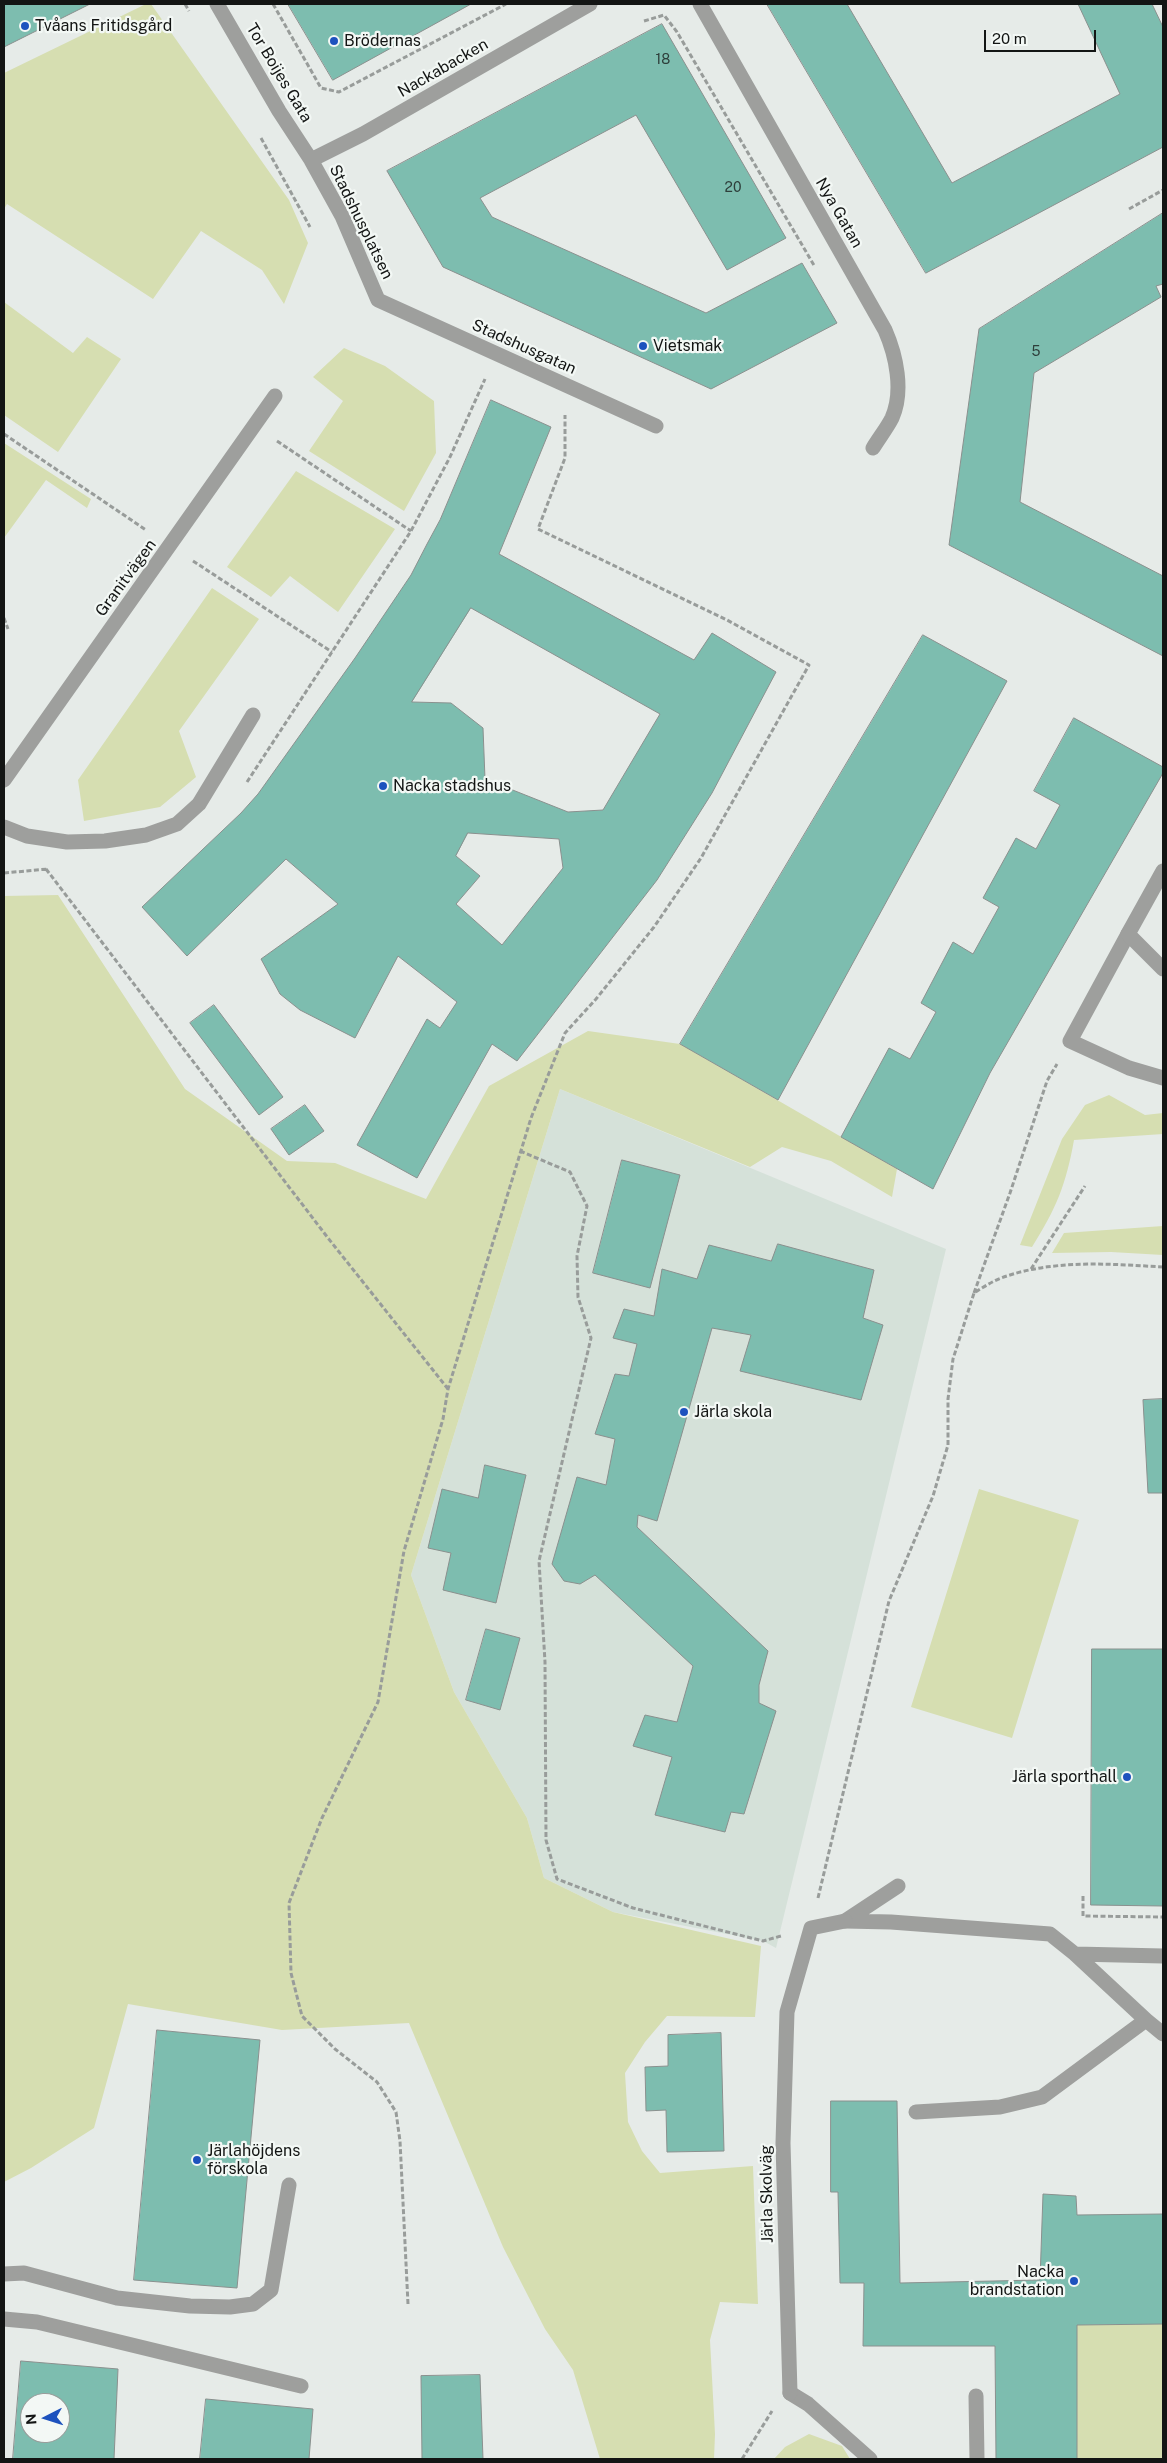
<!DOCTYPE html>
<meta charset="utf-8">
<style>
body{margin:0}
#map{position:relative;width:1167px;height:2463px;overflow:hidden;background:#e6ebe8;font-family:"Public Sans",sans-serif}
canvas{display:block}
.frame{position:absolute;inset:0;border:5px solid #131514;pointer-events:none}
.north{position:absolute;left:20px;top:2393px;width:50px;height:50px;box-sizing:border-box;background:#f3f8f5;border:1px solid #999d9b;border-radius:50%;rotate:265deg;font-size:14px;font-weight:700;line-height:20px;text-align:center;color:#131514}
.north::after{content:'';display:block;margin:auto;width:18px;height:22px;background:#1d52be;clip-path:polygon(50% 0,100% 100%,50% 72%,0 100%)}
.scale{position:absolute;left:984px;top:30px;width:112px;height:22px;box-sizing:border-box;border:2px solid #131514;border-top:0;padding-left:6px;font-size:15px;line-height:18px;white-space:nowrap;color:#131514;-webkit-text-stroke:4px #f3f8f5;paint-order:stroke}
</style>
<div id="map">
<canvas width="1167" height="2463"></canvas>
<div class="frame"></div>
<div class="north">N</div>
<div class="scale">20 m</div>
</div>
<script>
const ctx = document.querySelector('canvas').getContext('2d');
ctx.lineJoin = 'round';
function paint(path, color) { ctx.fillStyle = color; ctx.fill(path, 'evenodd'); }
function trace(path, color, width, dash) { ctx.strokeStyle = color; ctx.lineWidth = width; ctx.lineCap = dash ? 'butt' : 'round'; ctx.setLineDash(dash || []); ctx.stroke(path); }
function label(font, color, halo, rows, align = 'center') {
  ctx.font = font + ' "Public Sans",sans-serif'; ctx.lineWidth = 4.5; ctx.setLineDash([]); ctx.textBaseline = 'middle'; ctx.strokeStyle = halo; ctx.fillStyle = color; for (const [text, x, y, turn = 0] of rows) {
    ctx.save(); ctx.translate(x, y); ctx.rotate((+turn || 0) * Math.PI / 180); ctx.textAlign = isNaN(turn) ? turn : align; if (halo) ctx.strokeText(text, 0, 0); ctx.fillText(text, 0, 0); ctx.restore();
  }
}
paint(new Path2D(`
 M 560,1089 L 946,1249 L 776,1948 L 763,1941 L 613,1912 L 544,1878 L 527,1818 L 454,1692 L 411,1575 Z`), '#d5e1d9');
paint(new Path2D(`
 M 146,4 L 151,4 L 289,200 L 308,243 L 284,304 L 262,270 L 201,231 L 153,299 L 7,204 L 4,209 L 4,73 Z
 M 4,302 L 73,353 L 87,337 L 121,359 L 58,452 L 4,415 Z
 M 344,348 L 385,366 L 434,401 L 436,453 L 404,511 L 309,451 L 343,401 L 313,377 Z
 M 4,443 L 91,499 L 87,508 L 46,480 L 4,538 Z
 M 296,471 L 395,529 L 338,612 L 290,576 L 271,597 L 227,567 Z
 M 212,588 L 259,619 L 179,731 L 196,777 L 160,807 L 84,821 L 78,780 Z
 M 58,895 L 185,1089 L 287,1161 L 335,1163 L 426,1199 L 489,1086 L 588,1031 L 680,1044 L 897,1169 L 892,1197 L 831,1161 L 782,1147 L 750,1167 L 560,1089 L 411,1575 L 454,1692 L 527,1818 L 544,1878 L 613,1912 L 761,1946 L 755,2017 L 667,2016 L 645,2042 L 625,2073 L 628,2122 L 642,2151 L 660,2173 L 753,2166 L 758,2304 L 720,2302 L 710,2340 L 715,2434 L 714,2459 L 600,2459 L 573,2370 L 545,2329 L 503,2247 L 409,2023 L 282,2030 L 128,2004 L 94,2128 L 31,2168 L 4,2182 L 4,896 Z
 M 1109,1095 L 1145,1115 L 1163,1113 L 1163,1134 L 1074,1140 C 1066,1185 1056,1209 1032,1247 L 1020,1245 L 1062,1139 L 1085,1105 Z
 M 1163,1226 L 1163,1255 L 1111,1252 L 1052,1253 L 1064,1233 Z
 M 979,1489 L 1079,1520 L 1012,1738 L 911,1707 Z
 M 1163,2324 L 1163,2459 L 1077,2459 L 1077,2325 Z
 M 809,2434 L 842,2446 L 850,2459 L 774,2459 L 785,2447 Z`), '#d6deb1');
const building = new Path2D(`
 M 4,4 L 90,4 L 4,47 Z
 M 288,4 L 471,4 L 333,80 Z
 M 767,4 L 847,4 L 952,183 L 1120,94 L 1078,4 L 1152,4 L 1163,27 L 1163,147 L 926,273 Z
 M 662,24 L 786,238 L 727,270 L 636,115 L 480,198 L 492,217 L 706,313 L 802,263 L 837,323 L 711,389 L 443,267 L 387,171 Z
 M 1163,213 L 1163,284 L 1156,286 L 1161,297 L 1034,373 L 1020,502 L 1163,576 L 1163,656 L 949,545 L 979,329 Z
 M 491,400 L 551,427 L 499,554 L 694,660 L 712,633 L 776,672 L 712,793 L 657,880 L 517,1061 L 492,1044 L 417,1178 L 357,1145 L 427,1019 L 440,1028 L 457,1002 L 398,956 L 355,1038 L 300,1010 L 280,994 L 261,959 L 338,904 L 286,859 L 187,956 L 142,907 L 241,813 L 258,794 L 355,658 L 411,575 L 427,544 L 440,520 ZM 471,608 L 660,714 L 603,810 L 568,812 L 485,779 L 483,728 L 451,703 L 412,702 ZM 468,833 L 559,839 L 563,868 L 502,945 L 456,904 L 480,876 L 456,856 Z
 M 923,635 L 1007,681 L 778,1100 L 680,1044 Z
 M 1074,718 L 1163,767 L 1163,773 L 990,1073 L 933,1189 L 841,1137 L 889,1048 L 910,1059 L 936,1012 L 921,1003 L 953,942 L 973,954 L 999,907 L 983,898 L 1016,838 L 1036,849 L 1060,805 L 1034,791 Z
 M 214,1005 L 283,1097 L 259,1115 L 190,1023 Z
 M 305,1105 L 324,1131 L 289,1155 L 271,1129 Z
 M 622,1160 L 680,1175 L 650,1288 L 593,1273 Z
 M 778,1244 L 874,1270 L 863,1318 L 883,1325 L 861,1400 L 740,1371 L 751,1335 L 712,1328 L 657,1521 L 638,1515 L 637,1527 L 768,1651 L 759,1685 L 759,1703 L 776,1711 L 744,1814 L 731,1812 L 725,1832 L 655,1815 L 672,1757 L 633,1746 L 645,1715 L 677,1722 L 693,1666 L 595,1575 L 580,1584 L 564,1581 L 552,1564 L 577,1477 L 606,1485 L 615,1439 L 595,1434 L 615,1374 L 629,1376 L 637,1344 L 613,1338 L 624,1309 L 654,1316 L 662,1269 L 697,1279 L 709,1245 L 771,1261 Z
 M 1163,1399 L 1163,1493 L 1148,1493 L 1143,1400 Z
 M 485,1465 L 526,1475 L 496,1603 L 443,1590 L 451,1553 L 428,1548 L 442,1489 L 478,1498 Z
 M 486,1629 L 520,1638 L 500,1710 L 466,1700 Z
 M 1092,1649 L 1163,1649 L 1163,1906 L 1091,1905 Z
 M 157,2030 L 260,2040 L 237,2288 L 134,2280 Z
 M 721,2033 L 724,2151 L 667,2152 L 666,2110 L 646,2111 L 645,2067 L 668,2066 L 668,2035 Z
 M 831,2101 L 897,2101 L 900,2283 L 1040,2280 L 1043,2194 L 1076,2196 L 1077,2215 L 1163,2214 L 1163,2324 L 1077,2325 L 1077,2459 L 996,2459 L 995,2346 L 863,2346 L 864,2283 L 840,2283 L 838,2192 L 831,2192 Z
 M 21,2361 L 118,2369 L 114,2459 L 13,2459 ZM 30,2403 L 60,2403 L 60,2433 L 30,2433 Z
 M 480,2375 L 483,2459 L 422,2459 L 421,2376 Z
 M 206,2399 L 313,2409 L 309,2459 L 200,2459 Z`);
paint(building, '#7dbdaf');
trace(building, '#8a908e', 1);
trace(new Path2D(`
 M 185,4 L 189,11
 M 273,4 L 321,88 L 339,92 L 506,4
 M 644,21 L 664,15 L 677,32 L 815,267
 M 261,138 L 310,227
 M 1129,209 L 1163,190
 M 4,434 L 146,530
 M 277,441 L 411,531
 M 193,561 L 332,652
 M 4,618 L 8,629
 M 247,782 L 411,531 L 450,457 L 485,379
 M 46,869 L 328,1238 L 448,1389
 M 4,873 L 48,869
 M 520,1151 L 570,1172 L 587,1206 L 577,1256 L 578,1297 L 591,1338 L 539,1561 L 545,1662 L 546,1840 L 557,1879 L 633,1908 L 763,1941 L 781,1936
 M 1031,1269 L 1085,1186
 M 974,1293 L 1010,1193 L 1047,1081 L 1057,1064
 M 1083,1896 L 1083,1916 L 1163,1917
 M 818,1898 L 889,1601 L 933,1496 L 948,1445 L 948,1399 L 953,1359 L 974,1293 C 982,1288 991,1282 1001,1278 C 1053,1259 1109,1264 1163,1267
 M 408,2304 L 400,2141 L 396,2112 L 377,2082 L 335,2049 L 302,2016 L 291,1973 L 289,1903 L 322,1818 L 378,1702 L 404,1551 L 443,1419 L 448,1389 L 531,1118 L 565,1033 L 596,999 L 654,927 L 701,858 L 809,665 L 727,620 L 538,529 L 565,458 L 565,415
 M 742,2459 L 772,2411`), '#989c9a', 3, [5, 2.5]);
trace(new Path2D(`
 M 1128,934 L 1070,1041 L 1129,1068 L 1163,1078
 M 845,1921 L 891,1922 L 1050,1934 L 1075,1954 L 1163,1956
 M 845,1921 L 898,1886
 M 1075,1954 L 1146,2020
 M 916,2112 L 1000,2107 L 1042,2097 L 1146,2020 L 1163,2034
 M 4,2274 L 24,2273 L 117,2298 L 190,2306 L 230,2307 L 253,2304 L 271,2290 L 289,2185
 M 4,2319 L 37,2322 L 301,2386
 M 790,2393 L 808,2404 L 870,2459
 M 976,2396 L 977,2459`), '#9e9f9d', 15);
trace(new Path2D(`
 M 217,4 L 279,111 L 311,160 L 342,216 L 378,300 L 656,426
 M 700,4 L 885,330 C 896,355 904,391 892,418 C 887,428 879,438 873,448
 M 311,160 L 363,134 L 590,4
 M 4,780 L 275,396
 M 4,827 L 27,836 L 67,842 L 105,841 L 146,835 L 177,824 L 199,804 L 253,715
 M 1163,871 L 1128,934 L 1163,969
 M 790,2393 L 783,2143 L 787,2012 L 811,1928 L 845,1921`), '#9e9f9d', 15);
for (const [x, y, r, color] of [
 [25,26,5,"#1d52be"],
 [334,41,5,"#1d52be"],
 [643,346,5,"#1d52be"],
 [383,786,5,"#1d52be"],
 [684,1412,5,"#1d52be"],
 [1127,1777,5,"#1d52be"],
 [197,2160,5,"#1d52be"],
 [1074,2281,5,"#1d52be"]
]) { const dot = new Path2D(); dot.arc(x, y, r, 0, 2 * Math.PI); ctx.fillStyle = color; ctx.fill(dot); trace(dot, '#f3f8f5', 2); }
label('14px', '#2e3f3b', null, [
 ["18",663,60],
 ["20",733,188],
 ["5",1036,352]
]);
label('16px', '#131514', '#f3f8f5', [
 ["Tvåans Fritidsgård",35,26],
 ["Brödernas",344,41],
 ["Vietsmak",653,346],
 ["Nacka stadshus",393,786],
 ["Järla skola",694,1412],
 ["Järla sporthall",1117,1777,"right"],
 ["Järlahöjdens",207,2151],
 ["förskola",207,2169],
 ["Nacka",1064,2272,"right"],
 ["brandstation",1064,2290,"right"]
], 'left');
label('16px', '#131514', '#f3f8f5', [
 ["Nackabacken",443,68,-30],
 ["Tor Boijes Gata",279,73,59],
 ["Nya Gatan",839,213,60],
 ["Stadshusplatsen",361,222,64],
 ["Stadshusgatan",524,347,24],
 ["Granitvägen",126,578,-54],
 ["Järla Skolväg",767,2194,-91]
]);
</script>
